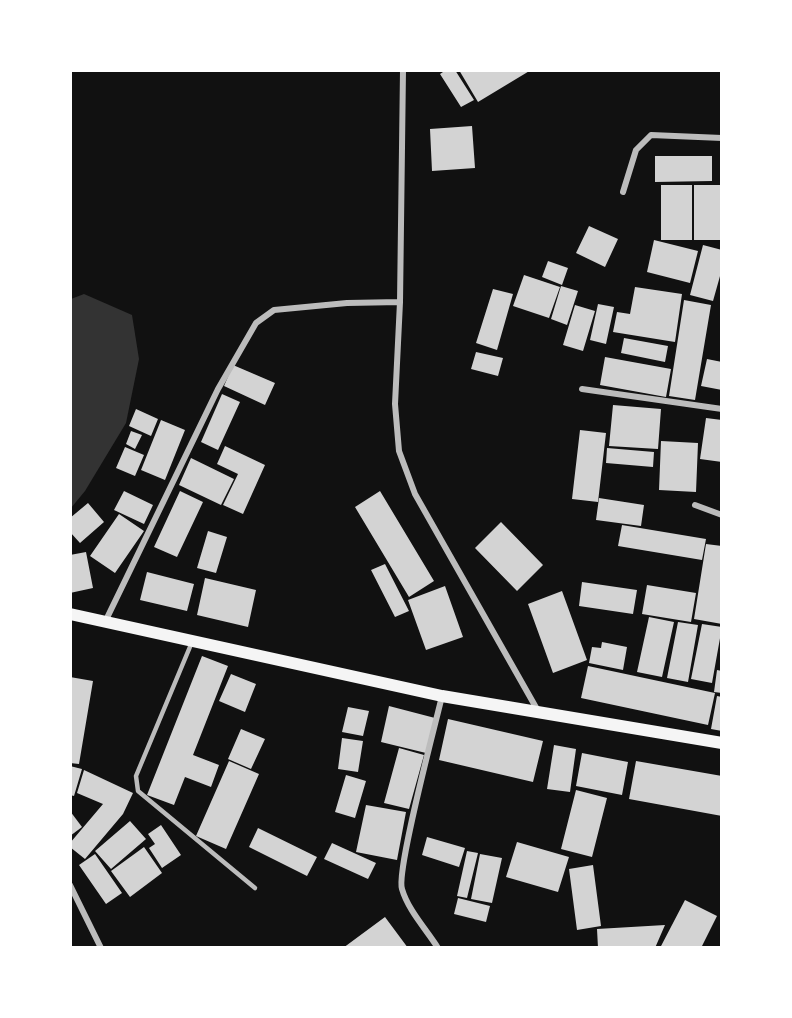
<!DOCTYPE html>
<style>
body{margin:0}
#map{position:relative;width:792px;height:1018px;overflow:hidden;background:#111;font-family:"Times New Roman",serif}
canvas{display:block}
.frame{position:absolute;inset:0;border:72px solid #fff;pointer-events:none}
</style>
<div id="map">
<canvas width="792" height="1018"></canvas>
<div class="frame"></div>
</div>
<script>
const ctx = document.querySelector('canvas').getContext('2d');
ctx.lineJoin = 'round';
function paint(path, color) { ctx.fillStyle = color; ctx.fill(path, 'evenodd'); }
function trace(path, color, width, dash) { ctx.strokeStyle = color; ctx.lineWidth = width; ctx.lineCap = dash ? 'butt' : 'round'; ctx.setLineDash(dash || []); ctx.stroke(path); }
paint(new Path2D(`
 M 84,294 L 132,315 L 139,359 L 126,423 L 85,491 L 71,508 L 71,299 Z`), '#333');
paint(new Path2D(`
 M 446,70 L 455,70 L 474,100 L 461,107 L 440,74 Z
 M 459,70 L 531,70 L 478,102 Z
 M 472,126 L 475,168 L 432,171 L 430,129 Z
 M 655,156 L 712,156 L 712,181 L 655,182 Z
 M 661,185 L 692,185 L 692,240 L 661,240 Z
 M 694,185 L 722,185 L 722,240 L 694,240 Z
 M 589,226 L 618,239 L 605,267 L 576,253 Z
 M 654,240 L 698,251 L 690,283 L 647,272 Z
 M 703,245 L 722,250 L 722,269 L 713,301 L 690,295 Z
 M 548,261 L 568,268 L 562,285 L 542,277 Z
 M 524,275 L 560,287 L 549,318 L 513,306 Z
 M 561,286 L 578,291 L 567,325 L 551,319 Z
 M 635,287 L 682,294 L 675,342 L 613,332 L 617,312 L 630,314 Z
 M 493,289 L 513,294 L 497,350 L 476,343 Z
 M 684,300 L 711,305 L 695,400 L 669,396 Z
 M 598,304 L 614,307 L 606,344 L 590,340 Z
 M 575,305 L 595,311 L 583,351 L 563,345 Z
 M 624,338 L 668,346 L 665,362 L 621,353 Z
 M 476,352 L 503,358 L 498,376 L 471,369 Z
 M 605,357 L 671,369 L 666,397 L 600,385 Z
 M 707,359 L 722,362 L 722,390 L 701,386 Z
 M 233,365 L 275,383 L 265,405 L 224,386 Z
 M 222,394 L 240,402 L 218,450 L 201,442 Z
 M 613,405 L 661,409 L 658,449 L 609,446 Z
 M 136,409 L 158,419 L 151,436 L 129,426 Z
 M 706,418 L 722,420 L 722,462 L 700,459 Z
 M 161,420 L 185,430 L 165,480 L 141,470 Z
 M 580,430 L 606,433 L 598,502 L 572,499 Z
 M 131,431 L 142,435 L 135,449 L 126,444 Z
 M 661,441 L 698,443 L 696,492 L 659,490 Z
 M 225,446 L 265,465 L 243,514 L 223,505 L 238,474 L 217,464 Z
 M 125,447 L 144,455 L 135,476 L 116,468 Z
 M 607,448 L 654,452 L 653,467 L 606,463 Z
 M 191,458 L 234,479 L 221,505 L 179,485 Z
 M 124,491 L 153,505 L 144,524 L 114,510 Z
 M 180,491 L 203,502 L 177,557 L 154,547 Z
 M 380,491 L 434,581 L 409,597 L 355,507 Z
 M 599,498 L 644,505 L 641,526 L 596,520 Z
 M 88,503 L 104,522 L 80,543 L 70,532 L 70,518 Z
 M 119,514 L 144,531 L 115,573 L 90,556 Z
 M 501,522 L 543,565 L 517,591 L 475,548 Z
 M 622,525 L 706,539 L 702,560 L 618,546 Z
 M 208,531 L 227,537 L 216,573 L 197,568 Z
 M 706,544 L 722,546 L 722,624 L 694,619 Z
 M 86,552 L 93,588 L 70,593 L 70,555 Z
 M 385,564 L 409,611 L 395,617 L 371,570 Z
 M 147,572 L 194,584 L 187,611 L 140,600 Z
 M 205,578 L 256,590 L 248,627 L 197,615 Z
 M 582,582 L 637,590 L 633,614 L 579,606 Z
 M 647,585 L 696,593 L 691,622 L 642,614 Z
 M 445,586 L 463,637 L 426,650 L 408,600 Z
 M 562,591 L 587,660 L 553,673 L 528,604 Z
 M 649,617 L 674,622 L 662,677 L 637,672 Z
 M 678,622 L 698,625 L 688,682 L 667,678 Z
 M 702,624 L 722,627 L 712,683 L 691,679 Z
 M 602,642 L 627,647 L 623,670 L 589,663 L 592,647 L 601,648 Z
 M 202,656 L 228,666 L 193,755 L 219,765 L 211,787 L 185,777 L 174,805 L 147,795 Z
 M 588,666 L 715,693 L 708,725 L 581,698 Z
 M 717,670 L 722,671 L 722,693 L 714,692 Z
 M 231,674 L 256,684 L 245,712 L 219,701 Z
 M 70,677 L 93,681 L 79,764 L 70,763 Z
 M 717,696 L 722,697 L 722,731 L 711,729 Z
 M 389,706 L 435,718 L 426,753 L 381,742 Z
 M 348,707 L 369,711 L 363,736 L 342,732 Z
 M 448,719 L 543,741 L 533,782 L 439,760 Z
 M 241,729 L 265,739 L 251,769 L 228,759 Z
 M 342,738 L 363,741 L 358,772 L 338,769 Z
 M 554,745 L 576,749 L 570,792 L 547,789 Z
 M 399,748 L 424,755 L 409,809 L 384,803 Z
 M 582,753 L 628,762 L 622,795 L 576,786 Z
 M 229,761 L 259,774 L 226,849 L 196,836 Z
 M 636,761 L 722,776 L 722,816 L 629,799 Z
 M 70,766 L 82,769 L 74,796 L 70,795 Z
 M 84,770 L 133,793 L 123,814 L 85,859 L 70,847 L 70,843 L 103,804 L 77,793 Z
 M 346,775 L 366,781 L 355,818 L 335,812 Z
 M 576,790 L 607,798 L 592,857 L 561,849 Z
 M 366,805 L 406,812 L 397,860 L 356,852 Z
 M 70,811 L 82,827 L 70,836 Z
 M 130,821 L 146,839 L 111,869 L 95,851 Z
 M 161,825 L 181,855 L 162,868 L 149,848 L 155,844 L 148,834 Z
 M 258,828 L 317,857 L 307,876 L 249,847 Z
 M 427,837 L 465,848 L 459,867 L 422,855 Z
 M 517,842 L 569,857 L 558,892 L 506,877 Z
 M 332,843 L 376,863 L 368,879 L 324,859 Z
 M 144,847 L 162,873 L 130,897 L 111,871 Z
 M 467,851 L 478,853 L 467,898 L 457,896 Z
 M 95,854 L 122,893 L 106,904 L 79,865 Z
 M 480,854 L 502,858 L 492,903 L 471,899 Z
 M 593,865 L 601,926 L 577,930 L 569,869 Z
 M 458,898 L 490,906 L 486,922 L 454,914 Z
 M 685,900 L 717,916 L 701,948 L 660,948 Z
 M 385,917 L 408,948 L 343,948 Z
 M 665,925 L 655,948 L 598,948 L 597,929 Z`), '#d3d3d3');
trace(new Path2D(`
 M 192,642 L 136,776 L 138,791 L 255,888`), '#bcbcbc', 4.5);
trace(new Path2D(`
 M 403,70 L 400,302 L 395,404 L 399,451 L 415,494 L 538,711
 M 623,192 L 636,150 L 651,135 L 722,138
 M 582,389 L 722,409
 M 695,505 L 722,515
 M 105,622 L 218,389 L 256,323 L 274,310 L 347,303 L 400,302
 M 70,885 L 101,948
 M 438,948 C 426,929 408,910 402,889 C 396,871 435,726 442,696`), '#bcbcbc', 6);
trace(new Path2D(`
 M 70,614 L 442,696 L 722,743`), '#f5f5f5', 12);
</script>
